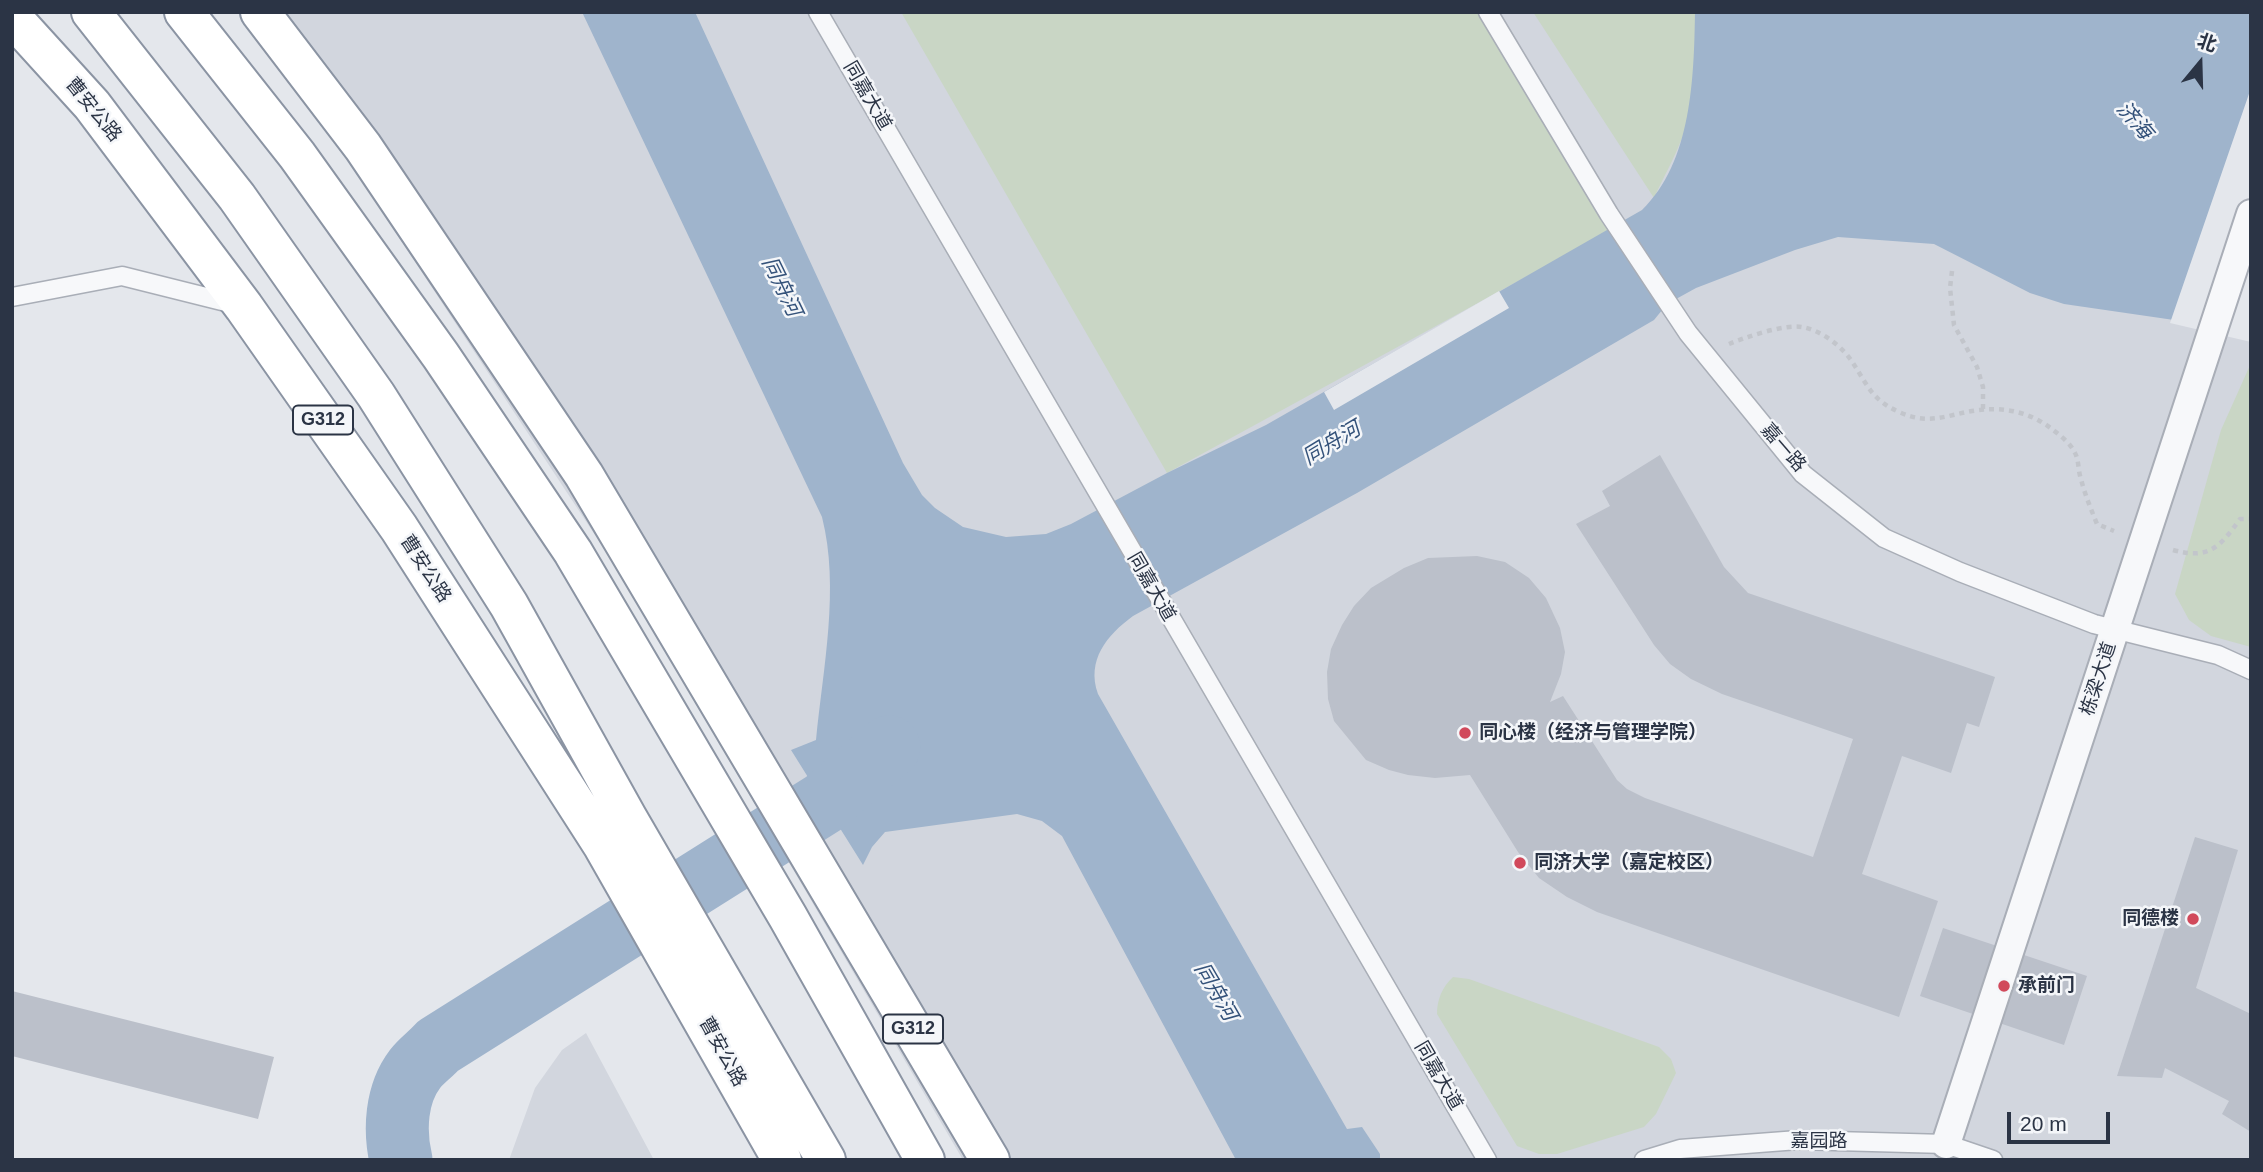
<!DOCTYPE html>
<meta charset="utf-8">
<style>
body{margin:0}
#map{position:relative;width:2263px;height:1172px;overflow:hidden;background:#e4e7ec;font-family:Arial,"Noto Sans SC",sans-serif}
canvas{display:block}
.frame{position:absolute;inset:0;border:14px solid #2b3445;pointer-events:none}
.north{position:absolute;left:2165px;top:28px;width:70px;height:70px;-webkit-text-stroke:5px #f4f6f9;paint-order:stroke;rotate:19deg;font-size:19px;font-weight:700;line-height:28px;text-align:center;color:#2b3445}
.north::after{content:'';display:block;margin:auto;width:24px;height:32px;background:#2b3445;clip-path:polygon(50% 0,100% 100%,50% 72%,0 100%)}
.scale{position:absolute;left:2007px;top:1112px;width:103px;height:32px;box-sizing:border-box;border:4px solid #2b3445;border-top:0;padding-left:9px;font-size:21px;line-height:24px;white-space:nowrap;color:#2b3445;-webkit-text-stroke:5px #f4f6f9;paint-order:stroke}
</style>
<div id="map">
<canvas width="2263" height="1172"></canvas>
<div class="frame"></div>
<div class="north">北</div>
<div class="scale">20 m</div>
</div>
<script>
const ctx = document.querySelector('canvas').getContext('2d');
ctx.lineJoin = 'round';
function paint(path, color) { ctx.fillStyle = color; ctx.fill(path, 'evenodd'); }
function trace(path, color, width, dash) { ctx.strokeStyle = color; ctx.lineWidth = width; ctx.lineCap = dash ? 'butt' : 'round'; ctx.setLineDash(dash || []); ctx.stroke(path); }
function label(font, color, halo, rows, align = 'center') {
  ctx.font = font + ' Arial,"Noto Sans SC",sans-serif'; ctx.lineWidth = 5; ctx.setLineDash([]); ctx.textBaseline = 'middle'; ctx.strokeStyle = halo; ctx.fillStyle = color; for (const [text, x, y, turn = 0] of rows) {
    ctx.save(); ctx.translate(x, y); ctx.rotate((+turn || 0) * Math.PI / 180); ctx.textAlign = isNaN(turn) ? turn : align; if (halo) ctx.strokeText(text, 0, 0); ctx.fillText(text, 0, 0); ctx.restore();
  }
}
paint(new Path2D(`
 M 237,12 L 2251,12 L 2251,1160 L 963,1160 L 616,567 L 311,104 Z
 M 586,1033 L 654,1160 L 509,1160 L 535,1088 L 562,1050 Z`), '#d2d6de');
paint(new Path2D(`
 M 901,12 L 1480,12 L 1617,227 L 1167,473 Z
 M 1533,12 L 1695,12 C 1695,53 1697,99 1682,138 C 1674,159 1663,178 1654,198 Z
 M 2251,363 L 2251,647 L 2211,636 L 2189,620 L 2175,594 L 2221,430 Z
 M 1453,977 L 1469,979 L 1659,1047 L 1671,1059 L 1676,1073 L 1656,1114 L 1644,1127 L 1557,1154 L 1539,1154 L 1517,1146 L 1437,1014 C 1437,1000 1442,987 1453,977 Z`), '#c9d6c5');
paint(new Path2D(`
 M 582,12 L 695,12 L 903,463 L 922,495 L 935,508 L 963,527 L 1006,537 L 1046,534 L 1071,524 L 1167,473 L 1266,425 L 1642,210 C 1692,162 1694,77 1695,12 L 2251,12 L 2251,339 L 2174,320 L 2064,304 L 2030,293 L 1934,244 L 1838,237 L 1795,250 L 1696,288 L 1667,304 L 1654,320 L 1357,493 L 1133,616 C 1107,635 1086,660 1098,694 L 1347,1129 L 1362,1127 L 1380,1154 L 1380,1160 L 1236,1160 L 1062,836 L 1042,821 L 1017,814 L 885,832 L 872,847 L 863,865 L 791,750 L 816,740 C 823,668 840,588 822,517 Z`), '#9fb4cc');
paint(new Path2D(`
 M 2251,88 L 2251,342 L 2170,323 Z
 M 1499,291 L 1509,308 L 1334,410 L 1324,392 Z`), '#e4e7ec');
trace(new Path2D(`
 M 401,1160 C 394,1130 396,1094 415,1069 C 421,1061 431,1054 438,1046 L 824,803 L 889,747`), '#9fb4cc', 63);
paint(new Path2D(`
 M 1660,455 L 1724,567 L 1748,593 L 1995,677 L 1979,727 L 1967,723 L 1951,773 L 1902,756 L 1862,874 L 1938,901 L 1899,1017 L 1597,912 L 1567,897 L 1539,878 L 1518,852 L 1470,775 L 1435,778 L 1408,775 L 1389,770 L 1366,760 L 1334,721 L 1328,699 L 1327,672 L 1331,649 L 1342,625 L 1354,606 L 1371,588 L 1404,568 L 1428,558 L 1477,556 L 1505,562 L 1529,578 L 1546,598 L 1560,628 L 1565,652 L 1561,674 L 1550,702 L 1563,696 L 1617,780 L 1627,789 L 1645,798 L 1813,857 L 1853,739 L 1722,694 L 1691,679 L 1670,664 L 1654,645 L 1576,524 L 1610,506 L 1602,491 Z
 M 2195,837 L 2238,850 L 2196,988 L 2251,1014 L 2251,1132 L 2222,1114 L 2229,1101 L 2165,1068 L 2162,1078 L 2117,1076 Z
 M 1943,928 L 2087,976 L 2064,1045 L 1920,996 Z
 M 12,991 L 274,1057 L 258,1119 L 12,1056 Z`), '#bbc0ca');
const service = new Path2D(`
 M 818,12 L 1487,1160
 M 1488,12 L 1609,214 L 1688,333 L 1803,474 L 1884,538 L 1960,572 L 2094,624 L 2218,655 L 2251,670
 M 12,297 L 122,276 L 238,305
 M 1644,1160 L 1680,1149 L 1798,1140 L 1946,1144 L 1993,1160`);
const pedestrian = new Path2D(`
 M 1946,1144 L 2251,214`);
const trunk = new Path2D(`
 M 91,12 L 237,197 L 376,395 L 509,605 L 627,817 L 826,1160
 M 184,12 L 297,155 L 441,356 L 573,552 L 788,917 L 925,1160
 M 260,12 L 363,147 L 584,475 L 990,1160
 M 12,17 L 92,105 L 244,307 L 399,528 L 603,846 L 782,1160`);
trace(service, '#a9aeb7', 21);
trace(pedestrian, '#a9aeb7', 32);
trace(trunk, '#8b94a3', 42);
trace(new Path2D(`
 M 1952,271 L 1950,288 L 1954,325 L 1977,367 L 1983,387 L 1983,410
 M 1729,344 C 1746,337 1784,324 1802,327 C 1821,330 1843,347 1853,363 C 1868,386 1872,400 1899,412 C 1928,425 1944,416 1972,411 C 2001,406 2030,411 2053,430 C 2060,435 2071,444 2075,453 C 2079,460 2078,471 2081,479 C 2085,495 2091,509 2097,524 L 2114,531
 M 2173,550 C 2209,560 2220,547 2240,519 L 2251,519`), '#c2c5cb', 4.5, [5, 5]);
trace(service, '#f7f8fa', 18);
trace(pedestrian, '#f7f8fa', 28);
trace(trunk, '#fff', 38);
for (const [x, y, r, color] of [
 [1465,733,7,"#d1495b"],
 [1520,863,7,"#d1495b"],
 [2193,919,7,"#d1495b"],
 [2004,986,7,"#d1495b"]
]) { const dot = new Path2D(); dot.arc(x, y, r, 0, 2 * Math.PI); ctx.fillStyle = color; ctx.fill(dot); trace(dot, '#f4f6f9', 2.5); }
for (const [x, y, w] of [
 [323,420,60],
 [913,1029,60]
]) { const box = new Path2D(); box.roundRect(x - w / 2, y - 14.5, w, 29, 5); ctx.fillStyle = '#f4f6f9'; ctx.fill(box); trace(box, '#2b3445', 2); }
label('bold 18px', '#2b3445', null, [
 ["G312",323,420],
 ["G312",913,1029]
]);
label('19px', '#2b3445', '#f4f6f9', [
 ["同嘉大道",867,96,60],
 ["曹安公路",93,110,51],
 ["嘉一路",1783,448,49],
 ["曹安公路",425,569,57],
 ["同嘉大道",1151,587,60],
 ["栋梁大道",2099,679,-72],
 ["曹安公路",722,1052,61],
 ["同嘉大道",1438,1076,60],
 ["嘉园路",1819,1142]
]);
label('bold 19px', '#2b3445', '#f4f6f9', [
 ["同心楼（经济与管理学院）",1479,733],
 ["同济大学（嘉定校区）",1534,863],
 ["同德楼",2179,919,"right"],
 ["承前门",2018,986]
], 'left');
label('italic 21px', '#34527a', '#f4f6f9', [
 ["济海",2134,121,49],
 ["同舟河",781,287,64],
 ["同舟河",1332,444,-31],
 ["同舟河",1215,992,60]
]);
</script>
